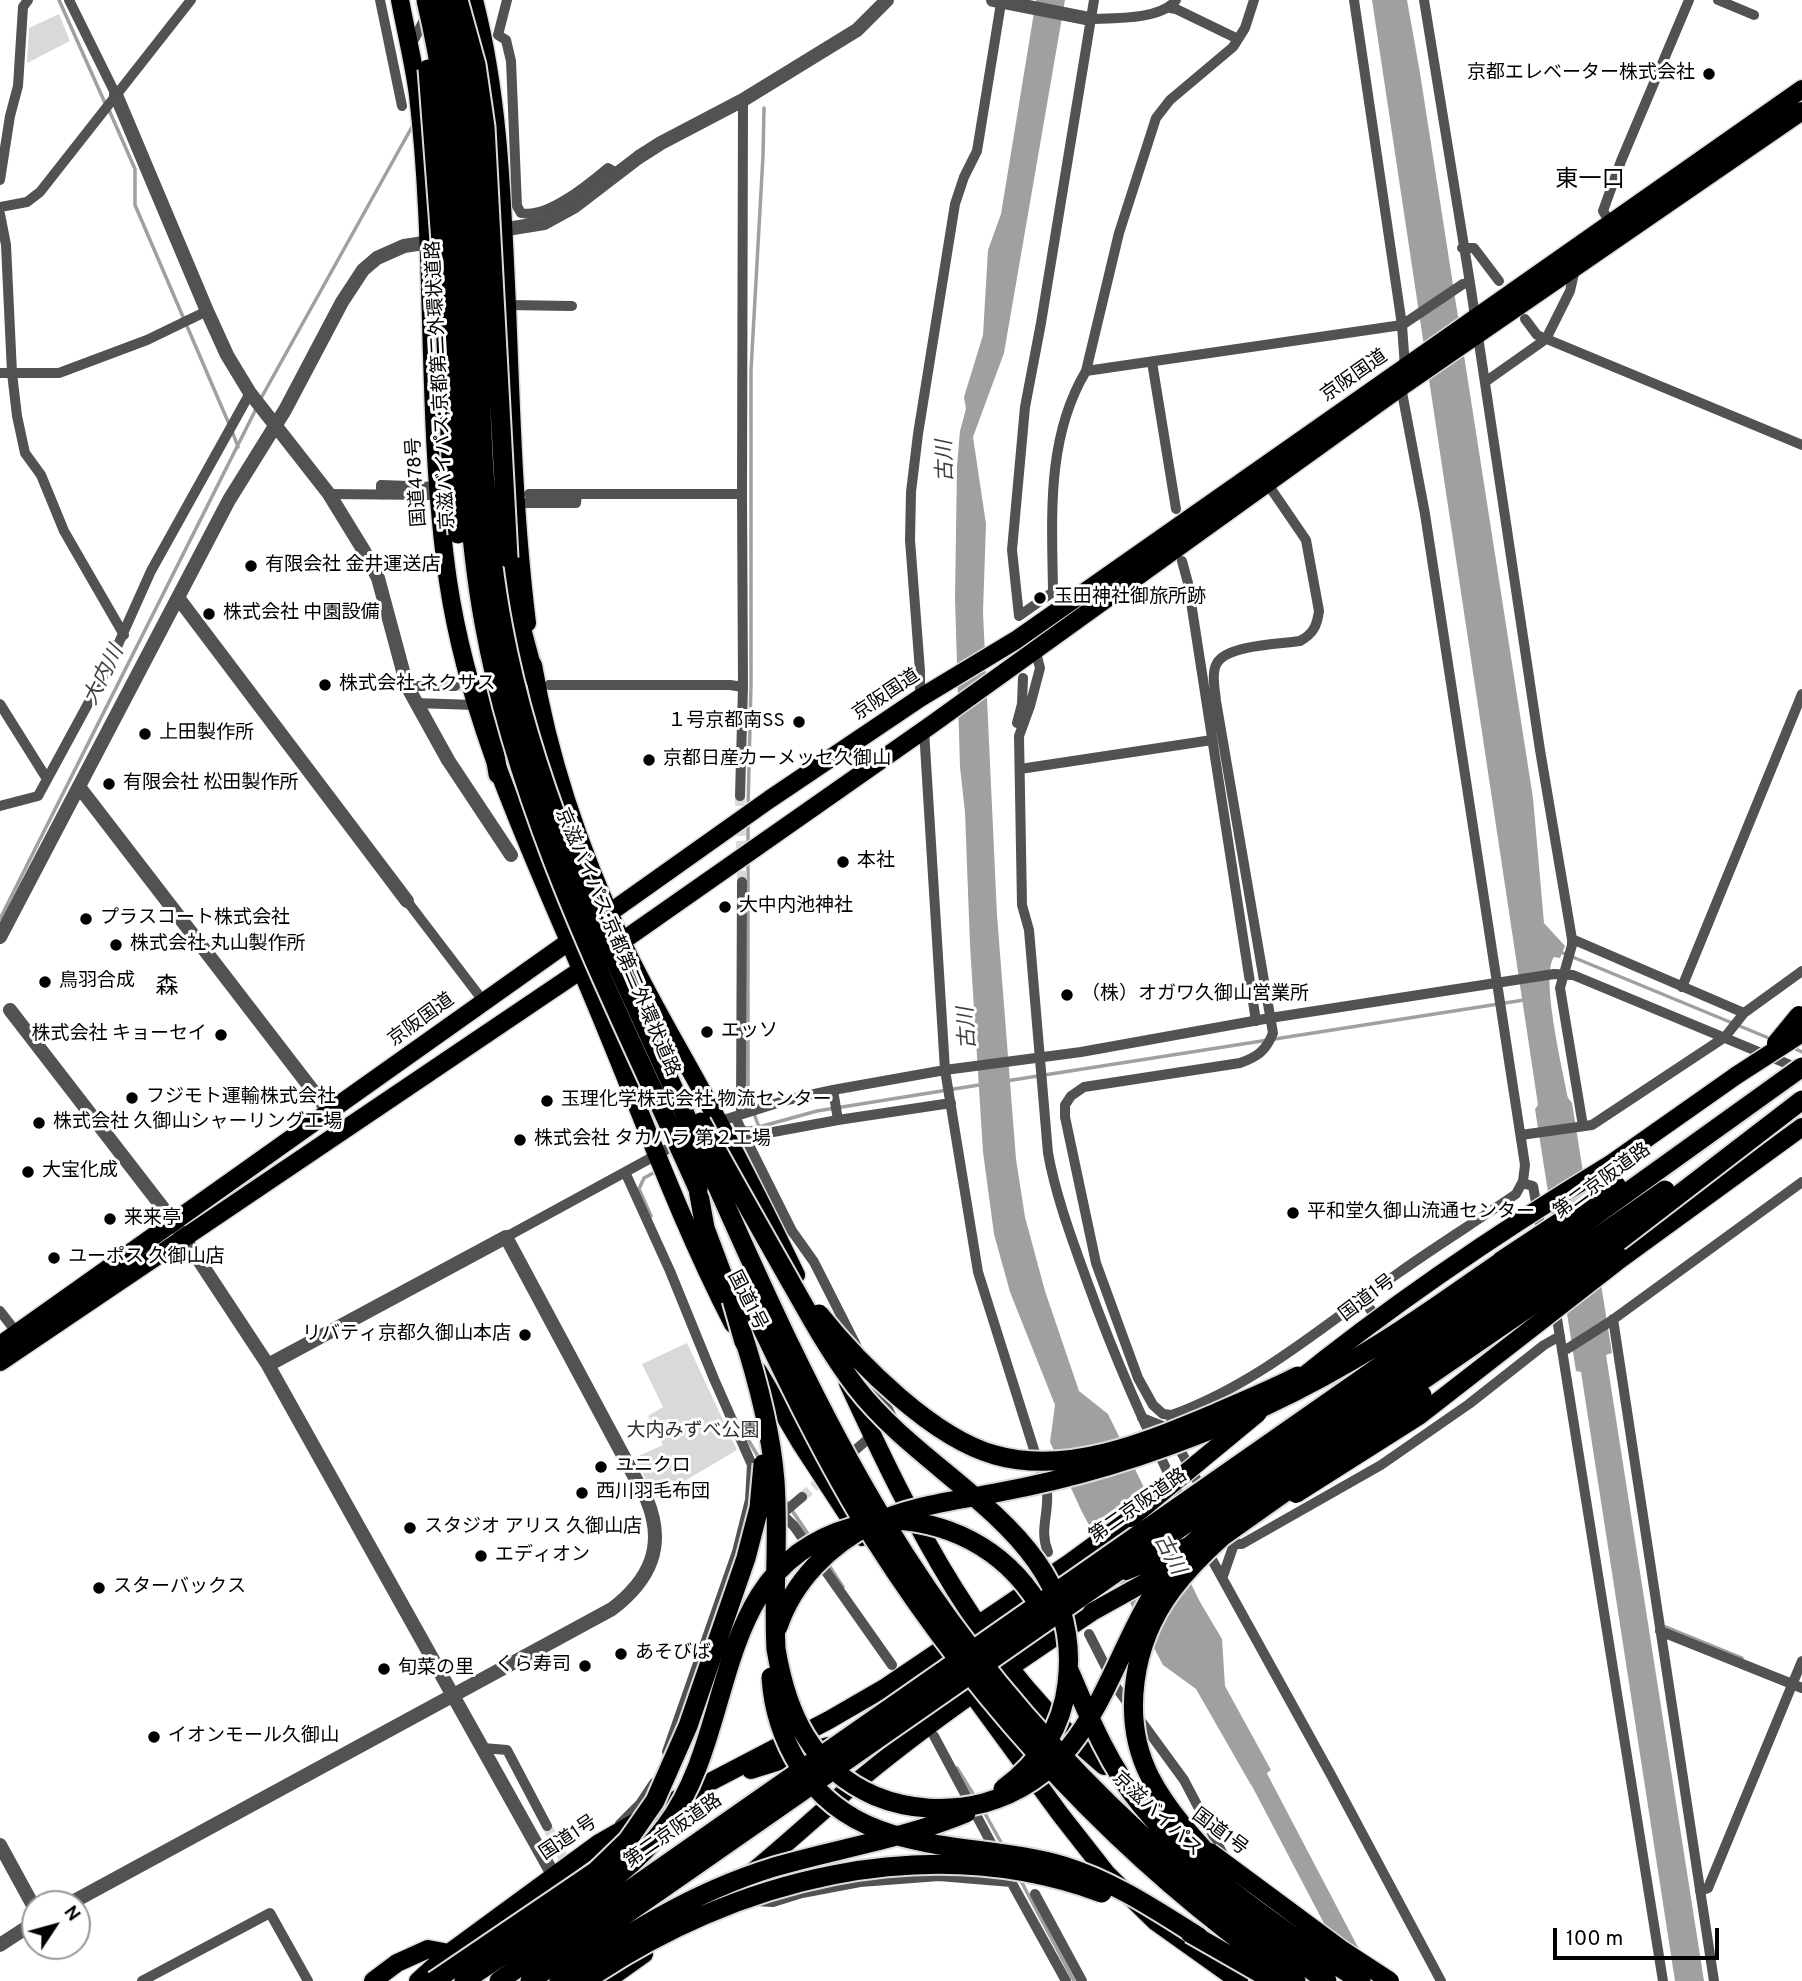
<!DOCTYPE html>
<meta charset="utf-8">
<style>
body{margin:0}
#map{position:relative;width:1802px;height:1981px;overflow:hidden;background:#fff;font-family:Overpass,sans-serif}
canvas{display:block}
.north{position:absolute;left:21px;top:1890px;width:70px;height:70px;box-sizing:border-box;background:#fff;border:2px solid #999;border-radius:50%;rotate:54deg;font-size:19px;font-weight:700;line-height:28px;text-align:center;color:#000}
.north::after{content:'';display:block;margin:auto;width:24px;height:32px;background:#000;clip-path:polygon(50% 0,100% 100%,50% 72%,0 100%)}
.scale{position:absolute;left:1553px;top:1928px;width:166px;height:32px;box-sizing:border-box;border:4px solid #000;border-top:0;padding-left:9px;font-size:21px;line-height:24px;white-space:nowrap;color:#000;-webkit-text-stroke:5px #fff;paint-order:stroke}
</style>
<div id="map">
<canvas width="1802" height="1981"></canvas>
<div class="north">N</div>
<div class="scale">100 m</div>
</div>
<script>
const ctx = document.querySelector('canvas').getContext('2d');
ctx.lineJoin = 'round';
function paint(path, color) { ctx.fillStyle = color; ctx.fill(path, 'evenodd'); }
function trace(path, color, width, dash) { ctx.strokeStyle = color; ctx.lineWidth = width; ctx.lineCap = dash ? 'butt' : 'round'; ctx.setLineDash(dash || []); ctx.stroke(path); }
function label(font, color, halo, rows, align = 'center') {
  ctx.font = font + ' Overpass,"Noto Sans JP",sans-serif'; ctx.lineWidth = 6; ctx.setLineDash([]); ctx.textBaseline = 'middle'; ctx.strokeStyle = halo; ctx.fillStyle = color; for (const [text, x, y, turn = 0] of rows) {
    ctx.save(); ctx.translate(x, y); ctx.rotate((+turn || 0) * Math.PI / 180); ctx.textAlign = isNaN(turn) ? turn : align; if (halo) ctx.strokeText(text, 0, 0); ctx.fillText(text, 0, 0); ctx.restore();
  }
}
paint(new Path2D(`
 M 59,14 L 70,41 L 27,63 L 29,28 Z
 M 687,1343 L 737,1450 L 656,1498 L 634,1458 L 663,1445 L 648,1416 L 663,1407 L 642,1364 Z`), '#d9d9d9');
paint(new Path2D(`
 M 1036,0 L 1065,0 L 1004,353 L 973,437 L 986,524 L 983,612 L 997,915 L 1016,1159 L 1025,1217 L 1045,1291 L 1079,1391 L 1108,1414 L 1200,1602 L 1222,1639 L 1225,1686 L 1271,1770 L 1251,1785 L 1196,1689 L 1163,1665 L 1081,1510 L 1050,1442 L 1055,1405 L 1010,1292 L 994,1234 L 983,1152 L 970,945 L 965,812 L 960,767 L 955,598 L 957,466 L 960,431 L 966,409 L 964,397 L 983,335 L 988,250 L 1001,214 Z
 M 1372,0 L 1407,0 L 1420,73 L 1533,798 L 1544,923 L 1565,946 L 1560,958 L 1554,957 C 1540,976 1563,1071 1568,1098 L 1572,1103 L 1612,1353 L 1606,1355 L 1704,1981 L 1675,1981 L 1581,1372 L 1576,1371 L 1535,1109 L 1538,1105 Z`), '#a0a0a0');
trace(new Path2D(`
 M 59,0 L 105,103
 M 109,110 L 135,169 L 135,205 L 229,424
 M 260,400 L 413,125
 M 232,431 L 238,447
 M 748,808 L 751,684 L 751,370 L 763,156 L 764,108
 M 748,847 L 748,823
 M 748,861 L 748,1098 L 759,1127
 M 0,919 L 257,407
 M 1558,951 L 1771,1039
 M 1791,1047 L 1802,1052
 M 1006,1081 L 1524,1000
 M 745,1128 L 759,1127 L 817,1111 L 985,1084
 M 651,1216 L 639,1189 L 644,1178 L 657,1171
 M 740,1426 L 759,1458
 M 783,1497 L 810,1537
 M 828,1564 L 843,1587
 M 1666,1627 L 1742,1658
 M 957,1768 L 975,1797
 M 983,1810 L 1003,1846
 M 1021,1881 L 1074,1981`), '#a0a0a0', 3.5);
trace(new Path2D(`
 M 1247,1756 L 1355,1962`), '#a0a0a0', 19);
trace(new Path2D(`
 M 455,686 L 501,685
 M 740,796 L 742,882
 M 802,1497 L 827,1475
 M 547,1826 L 570,1871`), '#d9d9d9', 10, [10, 5]);
const trunk = new Path2D(`
 M 400,0 C 406,32 414,64 418,95 C 437,257 425,420 448,581 C 470,729 534,856 591,993 C 638,1104 678,1217 733,1324
 M 474,0 C 500,100 502,203 507,306 C 511,411 514,518 527,623
 M 533,665 C 549,762 581,853 622,942 C 650,1002 686,1060 717,1119 C 745,1171 771,1223 796,1275
 M 1609,1165 L 1737,1075
 M 1622,1258 L 1802,1127
 M 0,1345 L 770,799 L 920,698 L 1016,640 L 1802,89
 M 0,1362 L 581,970 L 931,725 L 1401,387 L 1802,111
 M 758,1371 L 800,1442 L 862,1537
 M 848,1383 C 914,1526 981,1662 1104,1766
 M 954,1669 L 1060,1814 L 1107,1874 L 1156,1922 L 1239,1981
 M 751,1770 L 828,1746
 M 700,1912 C 758,1872 809,1821 864,1776 C 936,1717 1014,1664 1092,1612
 M 373,1981 L 397,1963 L 428,1949 L 449,1953
 M 418,1981 L 449,1953 L 599,1843 L 662,1807 L 829,1720 L 886,1687 L 1068,1564 L 1131,1518
 M 606,1981 L 644,1954`);
const motorway = new Path2D(`
 M 508,558 L 514,601 L 535,679
 M 486,698 L 498,774
 M 698,1189 L 705,1228 L 732,1300`);
trace(trunk, '#dbdbdb', 21);
trace(motorway, '#dbdbdb', 23);
trace(new Path2D(`
 M 69,0 L 116,95
 M 380,0 L 402,106
 M 507,0 L 498,35 L 506,40 L 511,61 L 517,206 L 521,213 C 547,219 589,184 608,168 L 617,173
 M 1424,0 L 1470,283 L 1540,750 L 1572,939 L 1572,945 L 1560,988 L 1583,1126
 M 1718,0 L 1754,15
 M 1170,8 L 1176,9 L 1238,39
 M 1090,19 C 1114,18 1161,20 1176,0
 M 415,38 L 428,12
 M 0,180 L 10,116 L 18,86 L 23,7 L 28,0
 M 0,207 L 27,202 L 40,192 L 191,0
 M 0,214 L 6,245 L 12,373 L 17,416 L 25,453 L 41,475 L 64,531 L 124,635
 M 1610,222 L 1603,211 L 1621,161 L 1689,0
 M 1462,248 L 1474,248 L 1499,281
 M 507,305 L 572,306
 M 1525,319 L 1537,335 L 1802,445
 M 1152,362 L 1176,509
 M 1086,371 L 1402,325 L 1463,284 L 1470,283
 M 0,373 L 59,373 L 147,340 L 207,311
 M 1485,382 L 1546,339 L 1570,291 L 1575,269
 M 329,494 L 429,495
 M 529,494 L 742,494 L 743,687 L 740,796
 M 742,494 L 743,100
 M 381,495 L 381,485 L 438,487
 M 517,503 L 576,503 L 577,494
 M 1182,561 L 1188,583 L 1256,1021
 M 1053,592 L 1019,616 L 1012,550 L 1025,407 L 1041,323 L 1094,0
 M 1053,592 C 1052,516 1046,438 1086,371 L 1119,233 L 1156,118 L 1170,100 L 1233,47 L 1245,28 L 1254,0
 M 1035,649 L 1040,668 L 1030,706 L 1019,736 L 1022,905 L 1029,930 L 1048,1153 C 1056,1197 1072,1239 1087,1281 C 1115,1359 1148,1434 1185,1507
 M 549,685 L 730,685 L 743,687
 M 407,686 L 455,686
 M 920,698 L 920,671 L 910,540 L 911,492 L 918,434 L 955,204 L 964,177 L 977,151 L 1001,3
 M 415,703 L 475,705
 M 0,704 L 47,779
 M 1017,723 L 1022,704 L 1023,678
 M 924,730 L 945,1070 L 978,1272 L 1047,1491 C 1049,1515 1039,1530 1048,1552
 M 1020,769 L 1212,740
 M 0,806 L 38,796 L 108,667 L 151,571 L 250,393
 M 407,901 L 484,1002
 M 1572,939 L 1744,1013
 M 1682,987 L 1802,694
 M 833,1090 L 838,1120
 M 741,1113 L 742,882
 M 735,1117 L 792,1231 L 814,1262 L 859,1351
 M 714,1123 L 787,1100 L 833,1090 L 945,1070 L 1081,1052 L 1270,1018 L 1554,974 L 1573,975 L 1802,1070
 M 1521,1135 L 1592,1125 L 1725,1037 L 1744,1013 L 1802,971
 M 746,1137 L 838,1120 L 951,1103
 M 625,1172 L 670,1271 L 714,1379 L 752,1465 L 750,1500 L 737,1552 L 667,1752
 M 1522,1183 L 1533,1186 L 1542,1235
 M 506,1237 L 682,1141
 M 1363,1299 L 1392,1340
 M 1555,1306 L 1663,1981
 M 0,1311 L 17,1333
 M 1613,1319 L 1714,1981
 M 1562,1349 L 1567,1349 L 1611,1321 L 1802,1182
 M 874,1381 L 892,1417 L 890,1419
 M 1172,1415 L 1163,1414 L 1153,1405 L 1138,1378 L 1096,1263 L 1065,1117 L 1065,1105 L 1071,1096 L 1084,1087 L 1240,1063 C 1257,1057 1266,1051 1273,1033 L 1216,701 C 1215,689 1211,673 1217,663 C 1227,645 1280,644 1300,641 C 1313,634 1317,626 1319,611 L 1306,540 L 1267,483
 M 1142,1418 L 1170,1429
 M 846,1458 L 868,1439
 M 1204,1493 L 1170,1432 L 1172,1415 C 1257,1384 1323,1326 1397,1274 C 1436,1246 1477,1221 1516,1194 L 1523,1181 L 1525,1165 L 1425,514 L 1401,387 L 1405,367 L 1402,325 L 1354,0
 M 775,1508 L 794,1526 L 892,1665
 M 783,1513 L 802,1497
 M 1225,1532 L 1234,1544 L 1242,1544 L 1381,1465 L 1469,1404 L 1544,1345 L 1560,1336
 M 1205,1547 L 1331,1775 L 1441,1981
 M 1223,1576 L 1234,1544
 M 1660,1631 L 1802,1688
 M 1089,1634 L 1116,1687 L 1184,1780 L 1246,1898
 M 934,1736 L 997,1854
 M 483,1748 L 507,1750 L 547,1826
 M 620,1824 L 640,1804 L 654,1783
 M 1009,1878 L 1066,1981
 M 1700,1891 L 1708,1888 L 1802,1661
 M 1035,1894 L 1082,1981
 M 755,1901 L 773,1902 L 802,1893 L 860,1882 L 939,1876 L 1011,1882
 M 142,1981 L 270,1913 L 308,1981`), '#525252', 10);
trace(new Path2D(`
 M 993,0 L 1090,19
 M 116,95 L 207,311 L 227,355 L 250,393 L 329,494 L 364,551 L 378,578 L 407,686 L 448,760 L 511,855
 M 495,231 L 544,223 L 575,206 L 639,157 L 661,143 L 743,100 L 857,30 L 887,0
 M 179,599 L 407,901
 M 80,788 L 330,1113
 M 0,937 L 229,500 L 285,410 L 342,302 L 363,270 L 377,258 L 404,246 L 437,241
 M 10,1010 L 173,1221 L 268,1365 L 559,1885
 M 0,1845 L 35,1909
 M 69,1904 L 612,1609 C 650,1580 666,1546 647,1500 L 506,1237 L 268,1365
 M 0,1945 L 35,1922`), '#525252', 14);
trace(trunk, '#000', 18);
trace(motorway, '#000', 19);
const trunkBridge = new Path2D(`
 M 1776,1043 L 1799,1015
 M 1737,1075 L 1802,1033
 M 1290,1387 C 1392,1304 1497,1233 1609,1165
 M 1296,1494 L 1419,1416 L 1622,1258
 M 1131,1518 L 1258,1413
 M 1126,1571 L 1191,1545
 M 1092,1612 L 1173,1567
 M 1210,1852 L 1341,1949 L 1390,1981`);
const motorwayBridge = new Path2D(`
 M 426,0 C 442,68 452,138 457,208 C 466,347 459,486 484,623 C 520,823 616,1005 698,1189
 M 445,0 C 495,207 463,421 503,629 C 534,794 607,943 676,1094 C 741,1238 802,1385 884,1521 C 994,1704 1150,1862 1327,1981
 M 458,0 L 476,65 L 485,127 L 508,558
 M 428,69 L 443,268 L 452,483 L 458,534
 M 701,1122 C 727,1170 754,1217 781,1265 C 805,1307 827,1349 856,1387 C 932,1486 1086,1536 1067,1684 C 1062,1728 1038,1763 1003,1789
 M 1501,1261 L 1616,1185
 M 744,1290 C 784,1374 824,1459 874,1539 C 984,1712 1127,1865 1296,1981
 M 732,1300 L 744,1342
 M 819,1314 C 859,1364 933,1438 995,1455 C 1068,1476 1149,1441 1216,1413 C 1243,1401 1271,1390 1298,1376
 M 741,1329 C 757,1378 771,1429 775,1481 C 779,1537 773,1593 776,1649 C 787,1714 811,1768 875,1796 C 909,1810 948,1812 984,1803 C 1098,1771 1106,1658 1166,1574 C 1187,1543 1218,1522 1248,1500 L 1560,1286 L 1802,1100
 M 893,1520 C 958,1523 1013,1556 1044,1614
 M 778,1627 C 793,1582 829,1545 872,1524 C 910,1506 953,1501 995,1493 C 1033,1486 1071,1477 1108,1466 C 1193,1440 1274,1406 1351,1361 C 1406,1329 1457,1292 1509,1256
 M 1069,1670 C 1089,1717 1109,1766 1141,1805 C 1196,1872 1288,1935 1361,1981
 M 771,1677 C 773,1710 783,1740 800,1767 C 859,1860 972,1839 1064,1866 C 1113,1881 1156,1910 1199,1937
 M 1218,1865 C 1193,1838 1167,1810 1150,1777 C 1120,1718 1133,1642 1172,1590 C 1187,1570 1204,1553 1223,1536 L 1422,1395
 M 1190,1933 L 1274,1981
 M 434,1981 L 596,1871 L 628,1840 L 655,1801 L 688,1726 L 746,1558 L 759,1508 L 763,1464
 M 464,1981 C 495,1960 526,1940 557,1919 C 596,1892 636,1866 665,1827 C 740,1728 707,1568 853,1527
 M 499,1981 L 1572,1232 L 1802,1067
 M 530,1981 L 1665,1190
 M 559,1981 C 624,1935 694,1892 771,1868 C 835,1849 903,1839 966,1813
 M 585,1981 C 733,1879 928,1829 1102,1893`);
trace(trunkBridge, '#dbdbdb', 21, []);
trace(motorwayBridge, '#dbdbdb', 23, []);
trace(trunkBridge, '#000', 18);
trace(motorwayBridge, '#000', 19);
for (const [x, y, r, color] of [
 [1709,74,7,"#000"],
 [251,566,7,"#000"],
 [1040,598,7,"#000"],
 [209,614,7,"#000"],
 [325,685,7,"#000"],
 [799,722,7,"#000"],
 [145,734,7,"#000"],
 [649,760,7,"#000"],
 [109,784,7,"#000"],
 [843,862,7,"#000"],
 [725,907,7,"#000"],
 [86,919,7,"#000"],
 [116,945,7,"#000"],
 [45,982,7,"#000"],
 [1067,995,7,"#000"],
 [707,1032,7,"#000"],
 [221,1035,7,"#000"],
 [132,1098,7,"#000"],
 [547,1101,7,"#000"],
 [39,1123,7,"#000"],
 [520,1140,7,"#000"],
 [28,1172,7,"#000"],
 [1293,1213,7,"#000"],
 [110,1219,7,"#000"],
 [54,1258,7,"#000"],
 [525,1335,7,"#000"],
 [601,1467,7,"#000"],
 [582,1493,7,"#000"],
 [410,1528,7,"#000"],
 [481,1556,7,"#000"],
 [99,1588,7,"#000"],
 [621,1654,7,"#000"],
 [585,1666,7,"#000"],
 [384,1669,7,"#000"],
 [154,1737,7,"#000"]
]) { const dot = new Path2D(); dot.arc(x, y, r, 0, 2 * Math.PI); ctx.fillStyle = color; ctx.fill(dot); trace(dot, '#fff', 2.5); }
label('19px', '#000', '#fff', [
 ["京都エレベーター株式会社",1695,74,"right"],
 ["有限会社 金井運送店",265,566],
 ["玉田神社御旅所跡",1054,598],
 ["株式会社 中園設備",223,614],
 ["株式会社 ネクサス",339,685],
 ["１号京都南SS",785,722,"right"],
 ["上田製作所",159,734],
 ["京都日産カーメッセ久御山",663,760],
 ["有限会社 松田製作所",123,784],
 ["本社",857,862],
 ["大中内池神社",739,907],
 ["プラスコート株式会社",100,919],
 ["株式会社 丸山製作所",130,945],
 ["鳥羽合成",59,982],
 ["（株）オガワ久御山営業所",1081,995],
 ["エッソ",721,1032],
 ["株式会社 キョーセイ",207,1035,"right"],
 ["フジモト運輸株式会社",146,1098],
 ["玉理化学株式会社 物流センター",561,1101],
 ["株式会社 久御山シャーリング工場",53,1123],
 ["株式会社 タカハラ 第２工場",534,1140],
 ["大宝化成",42,1172],
 ["平和堂久御山流通センター",1307,1213],
 ["来来亭",124,1219],
 ["ユーポス 久御山店",68,1258],
 ["リバティ京都久御山本店",511,1335,"right"],
 ["ユニクロ",615,1467],
 ["西川羽毛布団",596,1493],
 ["スタジオ アリス 久御山店",424,1528],
 ["エディオン",495,1556],
 ["スターバックス",113,1588],
 ["あそびば",635,1654],
 ["くら寿司",571,1666,"right"],
 ["旬菜の里",398,1669],
 ["イオンモール久御山",168,1737]
], 'left');
label('19px', '#000', '#fff', [
 ["京阪国道",1355,377,-35],
 ["京滋バイパス;京都第二外環状道路",442,385,-93],
 ["国道478号",418,482,-94],
 ["京阪国道",887,696,-34],
 ["京滋バイパス;京都第二外環状道路",616,943,67],
 ["京阪国道",422,1021,-36],
 ["第二京阪道路",1603,1182,-36],
 ["国道1号",1368,1299,-37],
 ["国道1号",746,1301,63],
 ["第二京阪道路",1139,1507,-35],
 ["京滋バイパス",1156,1815,43],
 ["第二京阪道路",674,1832,-35],
 ["国道1号",1219,1833,37],
 ["国道1号",569,1839,-34]
]);
label('19px', '#303030', '#fff', [
 ["大内みずべ公園",693,1432]
]);
label('italic 21px', '#414141', '#fff', [
 ["古川",947,461,-92],
 ["大内川",105,676,-63],
 ["古川",969,1028,-94],
 ["古川",1168,1555,62]
]);
label('23px', '#000', '#fff', [
 ["東一口",1590,181],
 ["森",167,988]
]);
</script>
